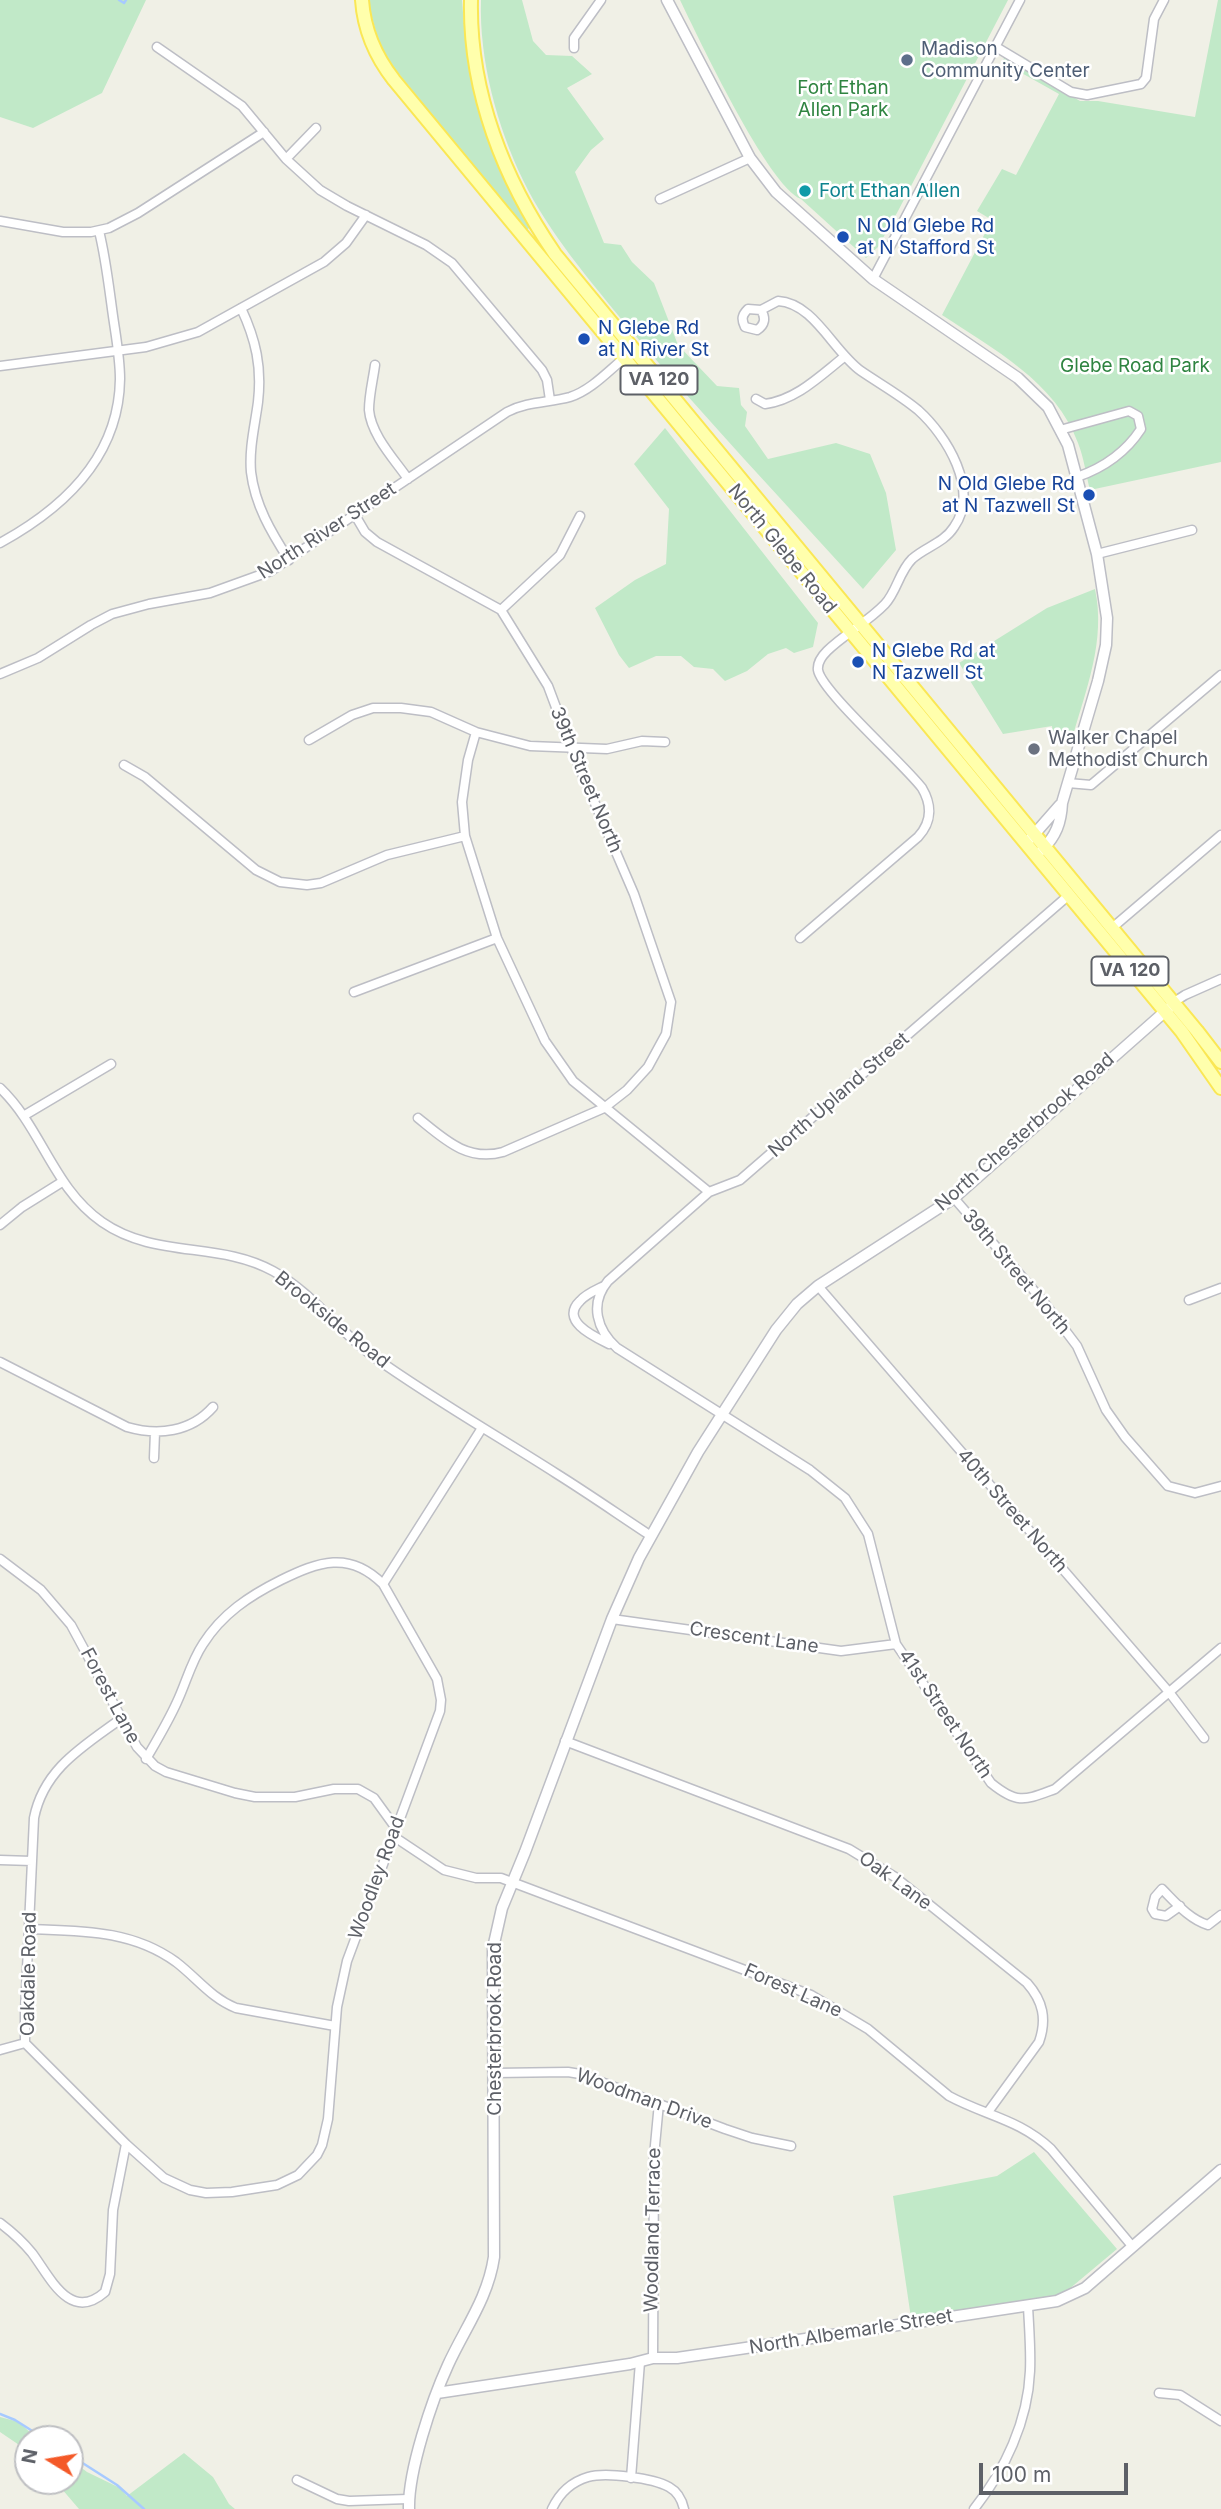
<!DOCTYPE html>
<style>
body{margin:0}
#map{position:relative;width:1221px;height:2509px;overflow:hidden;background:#f0f0e6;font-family:Inter,sans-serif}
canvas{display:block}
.north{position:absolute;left:14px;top:2425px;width:70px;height:70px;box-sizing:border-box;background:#fff;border:2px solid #bebfc2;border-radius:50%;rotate:281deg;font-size:19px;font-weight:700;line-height:28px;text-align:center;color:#5d6067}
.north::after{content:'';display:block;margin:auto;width:24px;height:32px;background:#f45928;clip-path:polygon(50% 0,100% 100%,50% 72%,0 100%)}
.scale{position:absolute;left:979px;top:2463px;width:149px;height:32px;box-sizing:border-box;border:4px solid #5d6067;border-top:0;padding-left:9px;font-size:21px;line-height:24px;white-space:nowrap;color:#5d6067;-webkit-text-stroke:5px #fff;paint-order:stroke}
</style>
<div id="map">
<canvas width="1221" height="2509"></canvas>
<div class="north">N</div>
<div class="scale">100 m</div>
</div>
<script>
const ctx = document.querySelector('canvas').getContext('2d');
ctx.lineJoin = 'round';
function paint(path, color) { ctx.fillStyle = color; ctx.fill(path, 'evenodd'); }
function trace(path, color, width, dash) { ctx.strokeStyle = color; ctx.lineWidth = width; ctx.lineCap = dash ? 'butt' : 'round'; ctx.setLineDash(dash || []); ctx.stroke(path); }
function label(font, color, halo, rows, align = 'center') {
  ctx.font = font + ' Inter,sans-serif'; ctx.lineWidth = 5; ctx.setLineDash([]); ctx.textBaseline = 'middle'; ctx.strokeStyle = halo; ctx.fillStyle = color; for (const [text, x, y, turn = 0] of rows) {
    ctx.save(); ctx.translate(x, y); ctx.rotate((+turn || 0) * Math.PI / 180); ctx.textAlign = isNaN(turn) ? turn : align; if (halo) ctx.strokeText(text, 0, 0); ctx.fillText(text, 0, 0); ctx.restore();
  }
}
paint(new Path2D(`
 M 0,0 L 146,0 L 102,93 L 33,128 L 0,117 Z
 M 367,0 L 462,0 C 465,40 469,79 481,118 C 492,156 512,191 531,226 L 526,231 L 382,53 Z
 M 481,0 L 522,0 L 533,41 L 546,55 L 572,56 L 592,74 L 567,88 L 604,139 L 591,150 L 575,172 L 604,243 L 621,245 L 632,262 L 654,283 L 678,345 L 717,386 L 739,388 L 741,405 L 747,412 L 745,426 L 768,459 L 836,443 L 870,454 L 886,493 L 896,550 L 863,589 C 784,502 704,417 628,327 C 591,282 548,232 523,180 C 497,126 479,60 481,0 Z
 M 680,0 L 1008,0 L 898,211 L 878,247 L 866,258 L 801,199 C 768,186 698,37 680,0 Z
 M 1218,0 L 1221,0 L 1221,462 L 1090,490 C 1086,475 1084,458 1078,443 C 1056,382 993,349 942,315 L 992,220 L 977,211 L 1002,169 L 1016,175 L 1059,94 L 1002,62 L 1005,56 L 1080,101 L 1098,101 L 1195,117 Z
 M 665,428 L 818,623 L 813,647 L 794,653 L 786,648 L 768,654 L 747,671 L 725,681 L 713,669 L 694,667 L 681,656 L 656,656 L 629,668 L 619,655 L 595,608 L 635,580 L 666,564 L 669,509 L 634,464 Z
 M 1095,589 C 1106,641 1086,689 1072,739 L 1053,736 L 1052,726 L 1003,734 L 959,663 L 1047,608 Z
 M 1034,2152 L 1117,2249 L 1062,2295 L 911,2318 L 893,2196 L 997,2176 Z
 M 0,2417 L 19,2422 L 37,2439 L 28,2439 L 28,2451 L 0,2432 Z
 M 184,2453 L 213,2477 L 229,2504 L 235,2509 L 79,2509 L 55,2481 L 70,2481 L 70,2459 L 87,2472 L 120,2488 L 127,2496 Z`), '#c1e9c8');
trace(new Path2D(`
 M 119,0 L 124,3 L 126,0
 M 0,2414 L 15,2420 L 45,2439
 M 70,2455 L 117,2485 L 144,2509`), '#a7caff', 2.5);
const minor = new Path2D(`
 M 157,47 L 242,106 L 286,159 L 320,190 L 347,206 L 426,245 L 452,263 L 542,370 L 547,380 L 550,400
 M 996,47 L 1071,92 L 1087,95 L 1141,84 L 1146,78 L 1154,19 L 1164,0
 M 574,48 L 574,38 L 601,0
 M 286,159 L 316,128
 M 660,199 L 750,158
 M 0,221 L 63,232 L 91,232 L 109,228 L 138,213 L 264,132
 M 873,279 L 1020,0
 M 241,308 C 256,340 262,367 258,402 C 255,425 249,448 251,472 C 255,505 271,532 289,560
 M 761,310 C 766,318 765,325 757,330 L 745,327 C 741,319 742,315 748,309 L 761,310 L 778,301 C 814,303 833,351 861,371 C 880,384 900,395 918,410 C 947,436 980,490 954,527 C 944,543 925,547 912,559 C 899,572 897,591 885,604 C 868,622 844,634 827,651 C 822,656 817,662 818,670 C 821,691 905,765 922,788 C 932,805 932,822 918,837 L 800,938
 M 375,365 C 373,380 369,395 369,410 C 371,435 395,460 408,479
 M 0,366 L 146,347 L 198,332 L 324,262 L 346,243 L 366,215
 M 756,399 L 765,404 C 796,400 820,376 844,357
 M 1060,430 L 1129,411 L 1138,416 L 1141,429 C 1126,452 1103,468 1077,477
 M 355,515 L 365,532 L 377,542 L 501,610 L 548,686 L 572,750 L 634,894 L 671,1002 L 666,1034 L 648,1067 L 627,1090 L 604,1108 L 503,1152 C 467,1162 444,1139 418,1118
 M 0,543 C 64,508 119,457 120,379 C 120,358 116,337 113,316 C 109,288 106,259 99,231
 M 1097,554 L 1192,530
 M 501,610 L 560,555 L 580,516
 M 0,674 L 38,658 L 91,625 L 112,614 L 149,604 L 210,593 L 271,571 L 507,412 C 528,401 549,403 570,397 C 592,390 610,369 628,355
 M 476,732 L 468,760 L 462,802 L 465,836 L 497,938 L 545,1041 L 573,1081 L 709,1192
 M 309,740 L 352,715 L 373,708 L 401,708 L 431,712 L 476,732 L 530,746 L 607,749 L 642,741 L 665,742
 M 124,765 L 145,777 L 256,870 L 280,882 L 307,885 L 321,883 L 387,855 L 465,836
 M 1068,783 L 1091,785 L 1221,675
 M 1069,895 L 740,1180 L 709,1192 L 608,1281 C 589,1304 597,1330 617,1348 L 810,1470 L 845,1498 L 868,1534 L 896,1644 L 991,1783 C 1018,1805 1025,1800 1055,1789 L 1221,1648
 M 1112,928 L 1221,835
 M 354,992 L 497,938
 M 1174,1002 L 1185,995 L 1221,979
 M 0,1088 C 42,1128 53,1188 102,1222 C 155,1259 219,1241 273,1271 C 313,1293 338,1331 374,1357 C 433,1399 496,1435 557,1474 C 589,1494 619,1515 651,1536
 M 25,1115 L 111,1064
 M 954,1198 L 1043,1301 L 1077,1346 L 1106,1410 L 1125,1437 L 1168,1486 L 1195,1493 L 1221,1486
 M 0,1225 L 22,1207 L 62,1182
 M 604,1286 C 596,1290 586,1294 580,1301 C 559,1321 595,1337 609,1344
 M 818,1286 L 1169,1692 L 1204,1738
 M 1189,1300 L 1221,1288
 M 0,1362 L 127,1427 C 158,1436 191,1432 213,1407
 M 154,1458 L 155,1432
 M 0,1559 L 41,1590 L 71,1625 L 137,1747 L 155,1766 L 166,1772 L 235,1793 L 255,1797 L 295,1797 L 334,1789 L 358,1789 L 374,1798 L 395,1827
 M 612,1619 L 841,1651 L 896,1644
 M 565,1741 L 849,1849 L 895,1877 L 1027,1983 C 1043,2001 1047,2019 1039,2042 L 988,2112
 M 146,1759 C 157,1740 168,1722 177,1702 C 186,1683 191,1662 203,1644 C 222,1614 249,1596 281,1580 C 318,1562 349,1550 383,1584
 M 393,1836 L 444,1870 L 476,1878 L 501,1878 L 811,1995 L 868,2029 L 949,2096 C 986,2116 1019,2119 1051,2149 L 1132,2246
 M 0,1860 L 32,1861
 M 1180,1906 L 1166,1916 L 1155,1914 L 1152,1909 L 1155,1897 L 1162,1889 C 1176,1903 1189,1919 1208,1925 L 1221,1915
 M 30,1929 C 82,1931 132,1930 176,1962 C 197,1978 211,1998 236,2008 L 335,2026
 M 0,2050 L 25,2043
 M 494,2073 L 568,2072 L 580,2074 L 725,2129 L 752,2138 L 791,2146
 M 126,2144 L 164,2178 L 190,2190 L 206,2193 L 232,2192 L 277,2185 L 298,2175 L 317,2155 L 322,2145 L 328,2119 L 337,2007 L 347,1961 L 440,1711 L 441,1700 L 437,1679 L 383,1584 L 482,1428
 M 0,2223 C 12,2232 23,2242 32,2253 C 50,2277 70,2323 105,2292 L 110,2274 L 113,2210 L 126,2144 L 25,2043 L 25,2012 L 34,1818 C 44,1768 84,1746 122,1718
 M 653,2358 L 654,2156 L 659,2103
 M 1159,2393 L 1180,2395 L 1221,2421
 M 631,2478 L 640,2362
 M 297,2480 L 337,2499 L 349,2501 L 408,2499
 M 552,2509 C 559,2494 571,2482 588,2477 C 606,2472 653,2478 669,2487 C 678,2492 682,2500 684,2509
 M 974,2509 C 1005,2470 1028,2421 1030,2371 C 1031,2350 1029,2327 1028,2306`);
const tertiary = new Path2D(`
 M 667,0 L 750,158 L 776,192 L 873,279 L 1018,378 L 1048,407 L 1068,445 L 1097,554 L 1107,618 L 1106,645 L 1098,681 L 1062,803 C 1061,823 1056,836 1042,850
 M 1031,838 L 1060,805
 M 437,2393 L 630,2364 L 653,2358 L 677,2358 L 739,2349 L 1057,2301 L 1085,2288 L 1221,2170
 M 409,2509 C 408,2471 432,2400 448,2365 C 465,2328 488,2298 494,2257 L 493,1948 L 502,1908 L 525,1852 L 612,1619 L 639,1558 L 698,1452 L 776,1330 L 797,1304 L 818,1286 L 954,1198 L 1169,1008`);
const primary = new Path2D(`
 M 362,0 C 364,29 376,57 394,80 L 1182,1032 L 1221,1088
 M 471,0 C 469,92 504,180 555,254 L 1197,1031 L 1221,1062`);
trace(minor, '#bdbec5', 11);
trace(tertiary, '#bdbec5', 13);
trace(primary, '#fae755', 16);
trace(minor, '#fff', 8);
trace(tertiary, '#fff', 10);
trace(primary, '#ffffac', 12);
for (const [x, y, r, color] of [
 [907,60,7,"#5c6f8a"],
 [805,191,7,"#0f9aa8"],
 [843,237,7,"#1a4fb4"],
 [584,339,7,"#1a4fb4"],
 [1089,495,7,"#1a4fb4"],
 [858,662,7,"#1a4fb4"],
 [1034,749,7,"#6b7280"]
]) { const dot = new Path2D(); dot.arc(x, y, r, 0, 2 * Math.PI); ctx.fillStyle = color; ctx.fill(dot); trace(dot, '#fff', 2.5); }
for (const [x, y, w] of [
 [659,380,77],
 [1130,971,77]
]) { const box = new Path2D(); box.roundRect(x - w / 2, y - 14.5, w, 29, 5); ctx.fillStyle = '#fff'; ctx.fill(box); trace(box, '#5d6067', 2); }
label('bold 18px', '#5d6067', null, [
 ["VA 120",659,380],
 ["VA 120",1130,971]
]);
label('19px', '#4e5e75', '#fff', [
 ["Madison",921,49],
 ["Community Center",921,71]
], 'left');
label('19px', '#2f8441', '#fff', [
 ["Fort Ethan",843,88],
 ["Allen Park",843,110],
 ["Glebe Road Park",1135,366]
]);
label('19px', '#0d838f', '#fff', [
 ["Fort Ethan Allen",819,191]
], 'left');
label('19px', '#164399', '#fff', [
 ["N Old Glebe Rd",857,226],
 ["at N Stafford St",857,248],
 ["N Glebe Rd",598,328],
 ["at N River St",598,350],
 ["N Old Glebe Rd",1075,484,"right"],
 ["at N Tazwell St",1075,506,"right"],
 ["N Glebe Rd at",872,651],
 ["N Tazwell St",872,673]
], 'left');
label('19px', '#5d6067', '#fff', [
 ["North River Street",327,531,-33],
 ["North Glebe Road",782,549,51],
 ["39th Street North",586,780,67],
 ["North Upland Street",839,1095,-41],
 ["North Chesterbrook Road",1025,1132,-41],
 ["39th Street North",1016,1272,50],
 ["Brookside Road",332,1320,39],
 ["40th Street North",1012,1511,49],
 ["Crescent Lane",754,1638,8],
 ["Forest Lane",110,1696,62],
 ["41st Street North",945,1714,56],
 ["Woodley Road",377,1878,-70],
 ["Oak Lane",895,1881,36],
 ["Oakdale Road",29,1974,-89],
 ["Forest Lane",793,1991,24],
 ["Chesterbrook Road",495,2029,-90],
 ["Woodman Drive",644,2099,20],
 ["Woodland Terrace",653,2230,-89],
 ["North Albemarle Street",851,2332,-9]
]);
label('19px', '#5b616d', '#fff', [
 ["Walker Chapel",1048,738],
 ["Methodist Church",1048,760]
], 'left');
</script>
